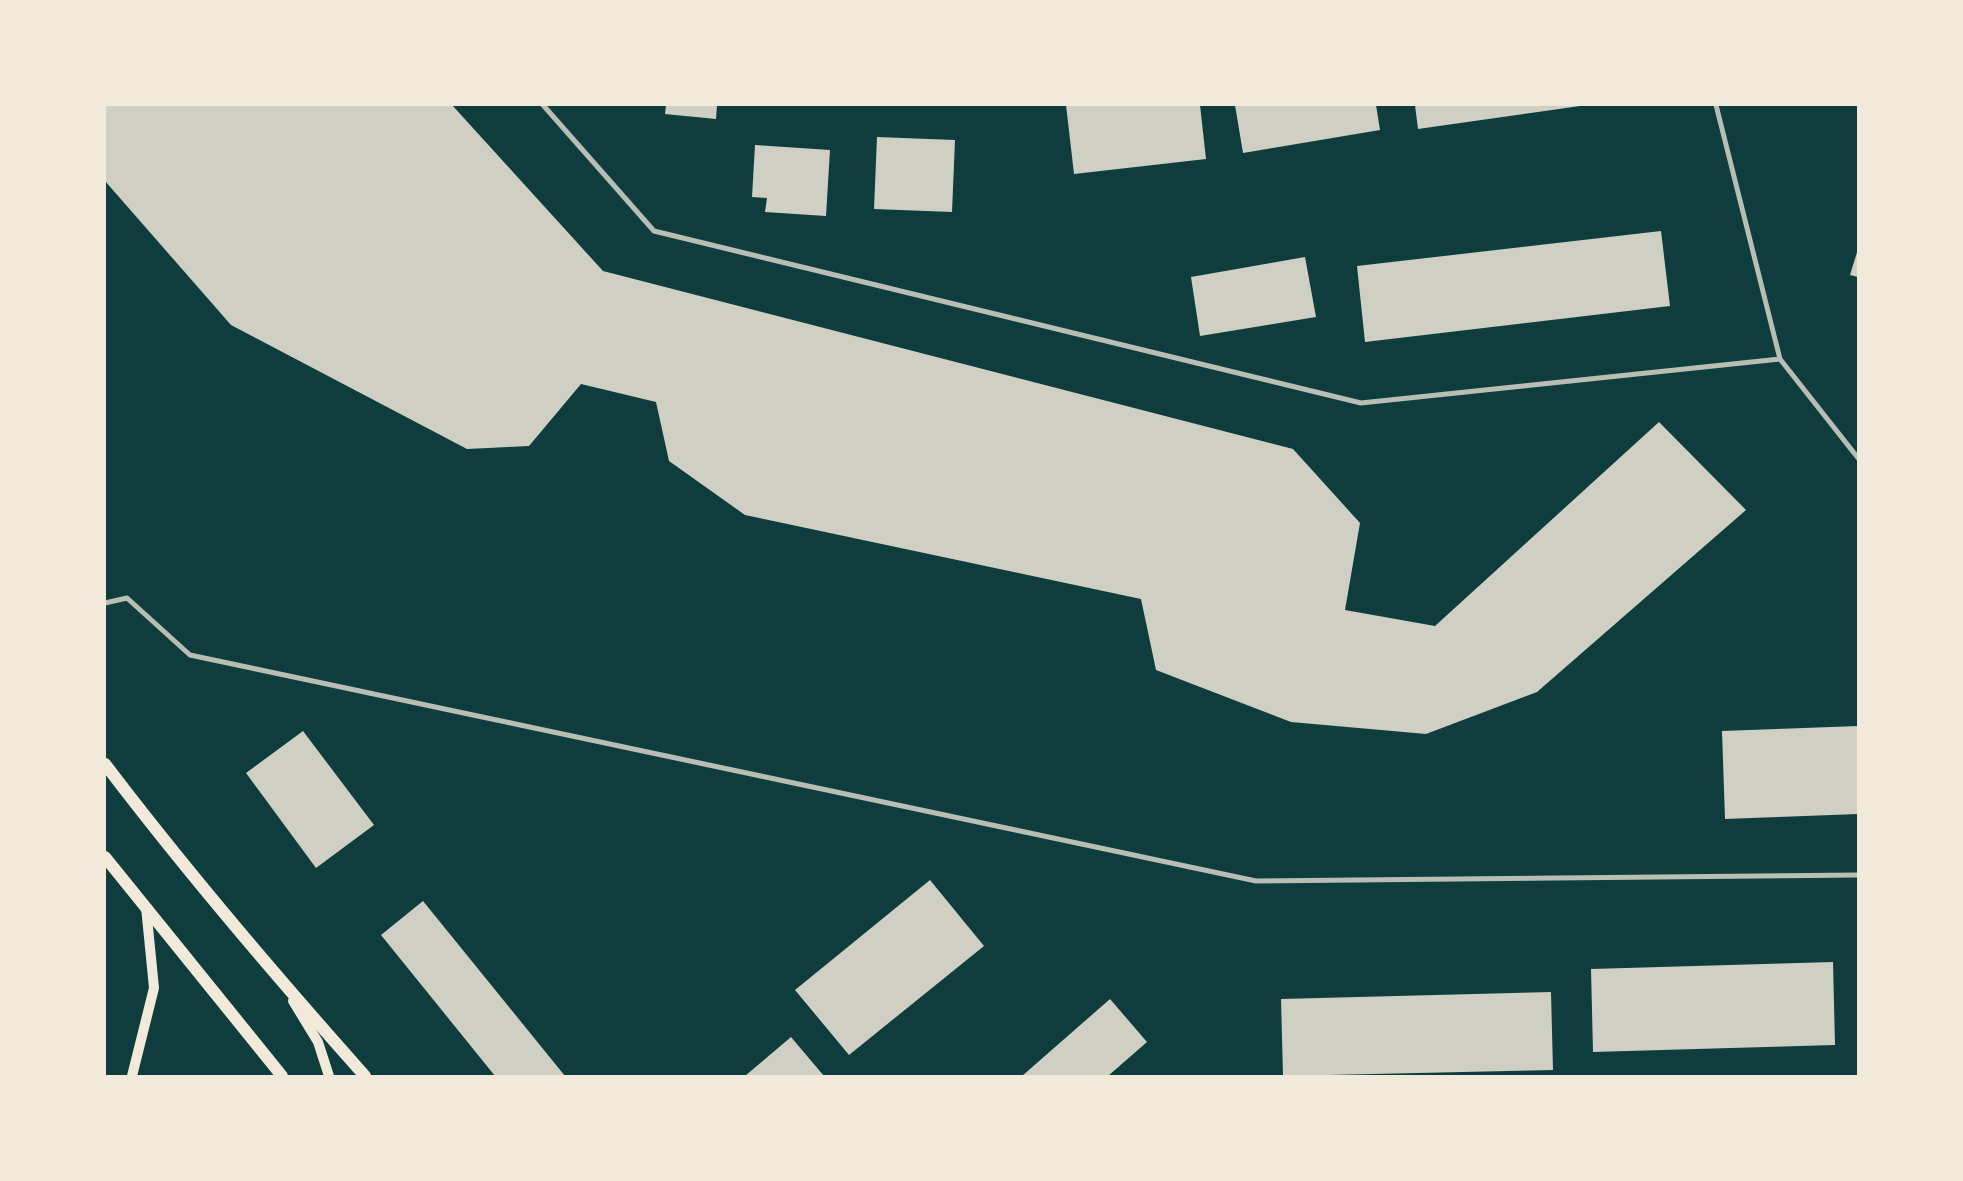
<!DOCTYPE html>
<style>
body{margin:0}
#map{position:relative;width:1963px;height:1181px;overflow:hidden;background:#0f3d3e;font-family:Figtree,sans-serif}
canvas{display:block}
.frame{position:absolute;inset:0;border:106px solid #f1e9da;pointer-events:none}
</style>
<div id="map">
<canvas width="1963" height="1181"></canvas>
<div class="frame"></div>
</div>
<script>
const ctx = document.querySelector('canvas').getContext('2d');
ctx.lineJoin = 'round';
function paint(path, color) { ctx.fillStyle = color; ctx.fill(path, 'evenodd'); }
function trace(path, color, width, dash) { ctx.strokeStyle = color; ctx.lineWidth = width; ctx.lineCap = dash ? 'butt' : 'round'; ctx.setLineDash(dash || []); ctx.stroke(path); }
paint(new Path2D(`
 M 105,105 L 452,105 L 603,271 L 1293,449 L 1360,523 L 1345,610 L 1435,626 L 1659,422 L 1746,510 L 1537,692 L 1426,734 L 1291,722 L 1156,670 L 1141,599 L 745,515 L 669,461 L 656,402 L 581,384 L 529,446 L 467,449 L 231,325 L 105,181 Z
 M 666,105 L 717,105 L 716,119 L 665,114 Z
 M 1066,105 L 1200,105 L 1206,159 L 1074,174 Z
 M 1235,105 L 1376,105 L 1380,130 L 1243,153 Z
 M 1415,105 L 1579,105 L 1580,106 L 1418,129 Z
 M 877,137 L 955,140 L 952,212 L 874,209 Z
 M 755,145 L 830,150 L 826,216 L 765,212 L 767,198 L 752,197 Z
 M 1661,231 L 1670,306 L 1365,342 L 1357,266 Z
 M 1858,249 L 1858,277 L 1850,275 Z
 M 1305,257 L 1316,317 L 1200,336 L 1191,277 Z
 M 1858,726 L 1858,814 L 1725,819 L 1722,731 Z
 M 303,731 L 374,825 L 316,868 L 246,773 Z
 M 930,880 L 984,946 L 849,1055 L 795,990 Z
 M 423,901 L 565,1076 L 495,1076 L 381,935 Z
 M 1833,962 L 1835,1045 L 1593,1052 L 1591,969 Z
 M 1551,992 L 1553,1070 L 1283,1076 L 1281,999 Z
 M 1110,999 L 1147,1042 L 1108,1076 L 1022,1076 Z
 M 791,1037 L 824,1076 L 745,1076 Z`), '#cfcfc3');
trace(new Path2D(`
 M 543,105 L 654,231 L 1361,403 L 1780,359 L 1858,458
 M 1716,105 L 1780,359
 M 105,603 L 127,598 L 190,655 L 1256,881 L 1858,875`), '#b8beb3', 5);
trace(new Path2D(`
 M 293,1001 L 318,1042 L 329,1076
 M 132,1076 L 154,988 L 146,907`), '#f1e9da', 10);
trace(new Path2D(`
 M 105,764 C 187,872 275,975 365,1076
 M 105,857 L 282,1076`), '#f1e9da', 12);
</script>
